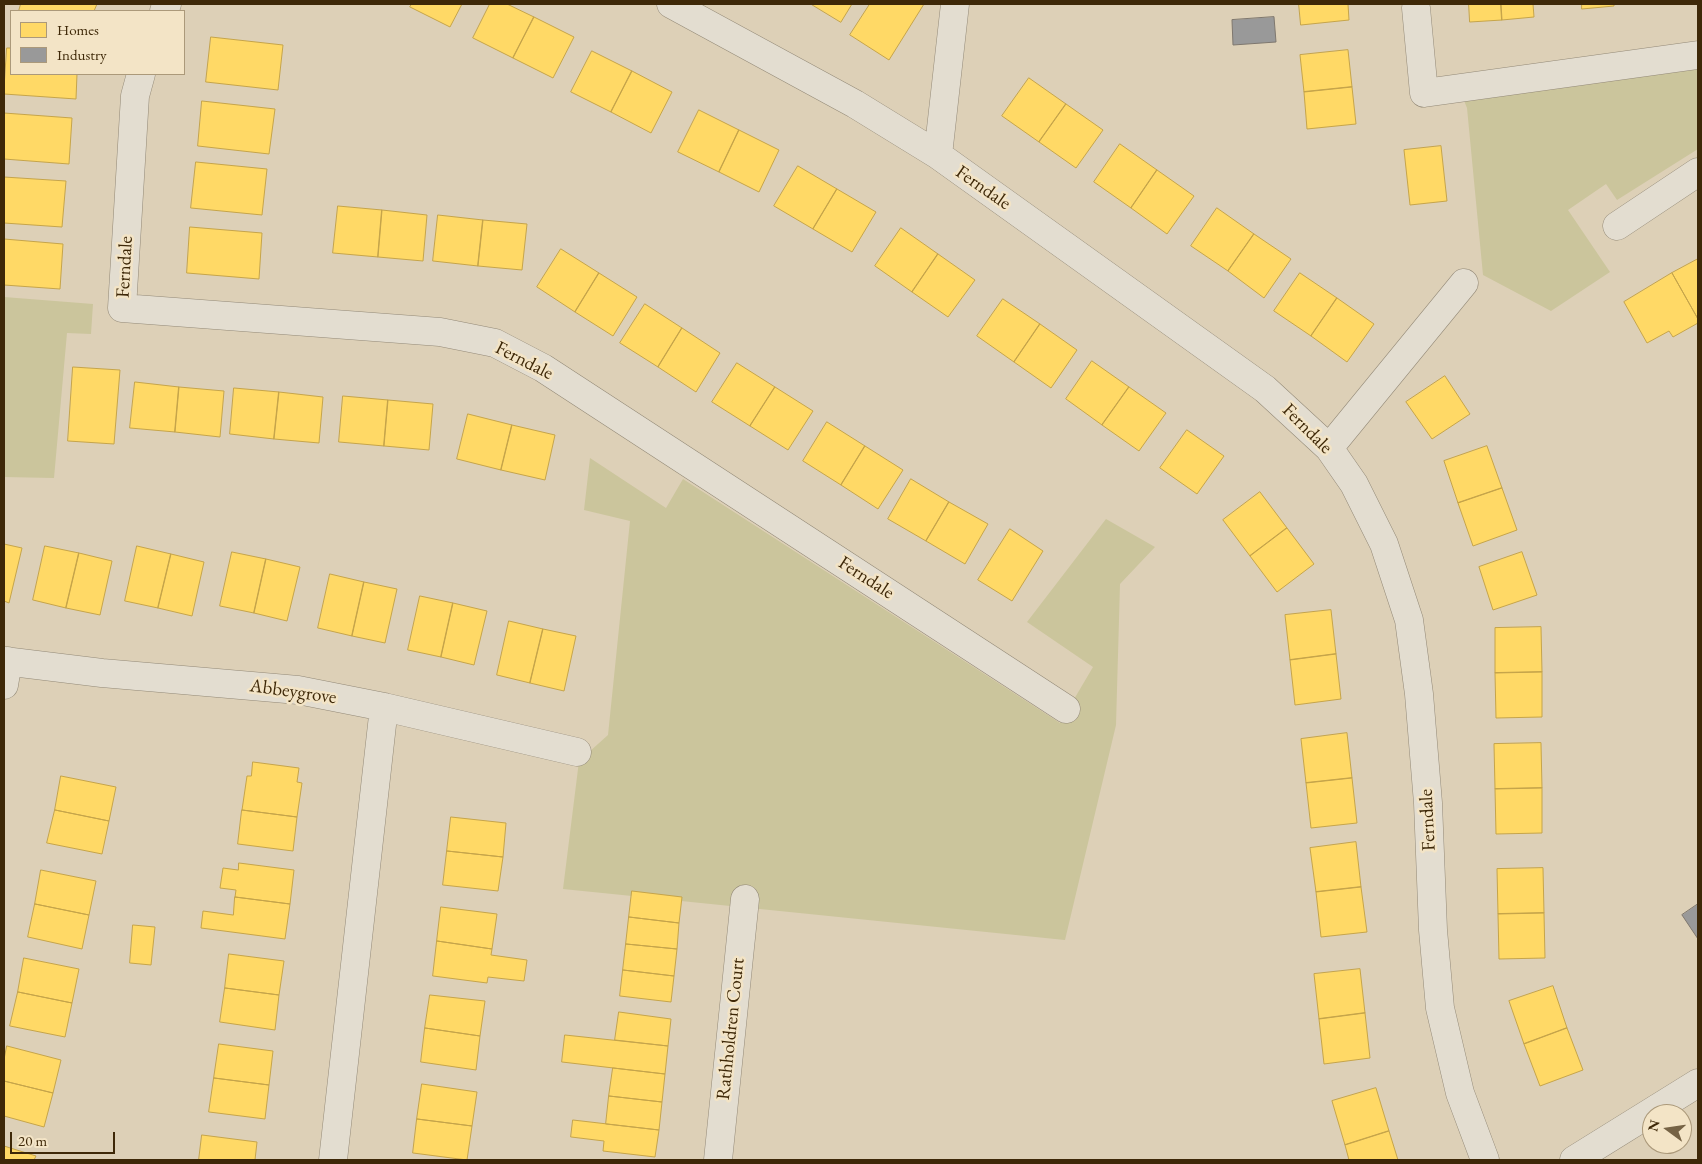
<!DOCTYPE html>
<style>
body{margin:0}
#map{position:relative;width:1702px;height:1164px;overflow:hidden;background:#ddd0b7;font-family:"EB Garamond",serif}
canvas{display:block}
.frame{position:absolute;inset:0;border:5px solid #3e2808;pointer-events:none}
.legend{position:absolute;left:10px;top:10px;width:175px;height:65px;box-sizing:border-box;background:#f3e4c6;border:1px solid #ab997a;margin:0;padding:6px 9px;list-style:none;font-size:15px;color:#3e2808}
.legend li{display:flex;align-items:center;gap:10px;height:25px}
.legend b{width:25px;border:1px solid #ab997a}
.north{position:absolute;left:1642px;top:1104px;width:50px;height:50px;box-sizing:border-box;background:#f3e4c6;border:1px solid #ab997a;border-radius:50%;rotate:284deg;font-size:14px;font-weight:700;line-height:20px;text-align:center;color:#3e2808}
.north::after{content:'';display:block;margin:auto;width:18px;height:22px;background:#766345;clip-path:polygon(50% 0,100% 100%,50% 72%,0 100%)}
.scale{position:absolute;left:10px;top:1132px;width:105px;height:22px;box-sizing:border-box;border:2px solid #3e2808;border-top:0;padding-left:6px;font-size:15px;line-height:18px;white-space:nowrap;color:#3e2808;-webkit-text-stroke:4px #f3e4c6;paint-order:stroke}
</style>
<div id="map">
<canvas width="1702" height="1164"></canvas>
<div class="frame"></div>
<ul class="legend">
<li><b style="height:14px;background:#ffd966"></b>Homes</li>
<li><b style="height:14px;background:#999"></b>Industry</li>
</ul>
<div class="north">N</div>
<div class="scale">20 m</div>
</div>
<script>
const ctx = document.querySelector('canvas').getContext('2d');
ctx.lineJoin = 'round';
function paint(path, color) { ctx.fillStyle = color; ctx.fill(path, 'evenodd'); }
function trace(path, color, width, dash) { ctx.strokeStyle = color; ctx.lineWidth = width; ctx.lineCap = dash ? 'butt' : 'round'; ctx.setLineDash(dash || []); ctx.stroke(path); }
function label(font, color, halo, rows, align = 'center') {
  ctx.font = font + ' "EB Garamond",serif'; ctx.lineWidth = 5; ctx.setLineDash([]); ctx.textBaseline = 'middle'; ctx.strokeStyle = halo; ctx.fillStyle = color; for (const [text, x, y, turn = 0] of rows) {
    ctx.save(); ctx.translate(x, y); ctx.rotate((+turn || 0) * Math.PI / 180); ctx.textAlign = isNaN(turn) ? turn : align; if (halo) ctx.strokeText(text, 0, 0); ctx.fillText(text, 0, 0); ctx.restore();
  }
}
paint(new Path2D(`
 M 1698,68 L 1698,149 L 1617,200 L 1606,184 L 1568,210 L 1610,272 L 1551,311 L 1483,275 L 1467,108 L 1463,98 Z
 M 4,297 L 93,304 L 91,334 L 67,333 L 54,478 L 4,477 Z
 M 590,458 L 666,508 L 683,479 L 1060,723 L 1093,667 L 1027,622 L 1106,519 L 1155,547 L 1120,584 L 1116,725 L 1065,940 L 563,889 L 579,761 L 608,735 L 630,521 L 584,510 Z`), '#cbc59c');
const homes = new Path2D(`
 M 21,4 L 97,4 L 94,11 L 19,11 Z
 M 412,4 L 462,4 L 450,27 L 410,7 Z
 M 490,4 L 507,4 L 534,17 L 513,58 L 473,38 Z
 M 811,4 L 852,4 L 841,22 Z
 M 870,4 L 924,4 L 889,60 L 850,35 Z
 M 1299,4 L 1348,4 L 1349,20 L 1301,25 Z
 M 1469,4 L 1501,4 L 1502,20 L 1470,22 Z
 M 1501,4 L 1533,4 L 1534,17 L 1502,20 Z
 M 1582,4 L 1614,4 L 1614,6 L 1582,9 Z
 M 534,17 L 574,37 L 553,78 L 513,58 Z
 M 211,37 L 283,45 L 278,90 L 206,82 Z
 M 7,48 L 11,48 L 11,74 L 77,74 L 76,99 L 4,94 Z
 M 1348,50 L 1352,87 L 1304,92 L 1300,55 Z
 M 592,51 L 632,71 L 611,112 L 571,92 Z
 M 632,71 L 672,92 L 651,133 L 611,112 Z
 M 1029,78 L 1066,104 L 1039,142 L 1002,116 Z
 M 1352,87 L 1356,124 L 1307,129 L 1304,92 Z
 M 202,101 L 275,109 L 269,154 L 198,146 Z
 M 1066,104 L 1103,130 L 1076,168 L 1039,142 Z
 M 699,110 L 739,130 L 719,172 L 678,152 Z
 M 4,113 L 72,118 L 69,164 L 4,159 Z
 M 739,130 L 779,150 L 759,192 L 719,172 Z
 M 1120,144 L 1157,170 L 1131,208 L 1094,182 Z
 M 1441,146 L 1447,201 L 1410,205 L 1404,150 Z
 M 196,162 L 267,169 L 262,215 L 191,208 Z
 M 798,166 L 837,189 L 813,229 L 774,206 Z
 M 1157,170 L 1194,196 L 1167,234 L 1131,208 Z
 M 4,177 L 66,181 L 62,227 L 4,223 Z
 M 837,189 L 876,212 L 852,252 L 813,229 Z
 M 338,206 L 382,210 L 378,257 L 333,253 Z
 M 1217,208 L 1254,234 L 1228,271 L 1191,246 Z
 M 382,210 L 427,215 L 423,261 L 378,257 Z
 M 438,215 L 483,220 L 478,266 L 433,261 Z
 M 483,220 L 527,224 L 522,270 L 478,266 Z
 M 190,227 L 262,233 L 259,279 L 187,273 Z
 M 901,228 L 938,254 L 912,292 L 875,266 Z
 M 1254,234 L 1291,259 L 1264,298 L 1228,271 Z
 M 4,239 L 63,244 L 60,289 L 4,285 Z
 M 561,249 L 599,273 L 575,312 L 537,287 Z
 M 938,254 L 975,280 L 948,317 L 912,292 Z
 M 1698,259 L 1698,319 L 1672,273 Z
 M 599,273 L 637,297 L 613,336 L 575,312 Z
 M 1300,273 L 1337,298 L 1311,336 L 1274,311 Z
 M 1672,273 L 1698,319 L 1698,323 L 1673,337 L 1669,331 L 1647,343 L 1624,302 Z
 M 1337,298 L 1374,324 L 1347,362 L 1311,336 Z
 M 1003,299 L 1040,324 L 1014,362 L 977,336 Z
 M 645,304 L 682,328 L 658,367 L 620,343 Z
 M 1040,324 L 1077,350 L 1051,388 L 1014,362 Z
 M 682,328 L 720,353 L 696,392 L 658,367 Z
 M 1092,361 L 1129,387 L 1102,425 L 1066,399 Z
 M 737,363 L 775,387 L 750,426 L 712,402 Z
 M 73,367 L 120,370 L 114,444 L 68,441 Z
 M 1445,376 L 1470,414 L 1432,439 L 1406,402 Z
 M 135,382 L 179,387 L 175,432 L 130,428 Z
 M 179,387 L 224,391 L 220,437 L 175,432 Z
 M 775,387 L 813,411 L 788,450 L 750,426 Z
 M 1129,387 L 1166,413 L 1139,451 L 1102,425 Z
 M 234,388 L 279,392 L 274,439 L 230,434 Z
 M 279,392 L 323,397 L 319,443 L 274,439 Z
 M 343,396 L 388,400 L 384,446 L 339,442 Z
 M 388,400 L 433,404 L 429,450 L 384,446 Z
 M 468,414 L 512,425 L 501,470 L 457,459 Z
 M 827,422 L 865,446 L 841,485 L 803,461 Z
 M 512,425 L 555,435 L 545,480 L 501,470 Z
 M 1187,430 L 1224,456 L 1197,494 L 1160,468 Z
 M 865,446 L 903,470 L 878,509 L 841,485 Z
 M 1487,446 L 1502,488 L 1458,503 L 1444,461 Z
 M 911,479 L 949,502 L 926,541 L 888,519 Z
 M 1502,488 L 1517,530 L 1473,546 L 1458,503 Z
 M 1260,492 L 1287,528 L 1250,556 L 1223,520 Z
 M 949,502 L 988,524 L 965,564 L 926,541 Z
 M 1287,528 L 1314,564 L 1277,592 L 1250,556 Z
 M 1010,529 L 1043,551 L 1012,601 L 978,580 Z
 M 4,544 L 22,548 L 9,603 L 4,601 Z
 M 45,546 L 79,553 L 66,608 L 33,600 Z
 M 137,546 L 171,554 L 158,608 L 125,601 Z
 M 232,552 L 266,559 L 254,613 L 220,606 Z
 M 1522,552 L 1537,595 L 1493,610 L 1479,567 Z
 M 79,553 L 112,561 L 100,615 L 66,608 Z
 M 171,554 L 204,562 L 192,616 L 158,608 Z
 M 266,559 L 300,567 L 287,621 L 254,613 Z
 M 330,574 L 364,582 L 352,636 L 318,628 Z
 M 364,582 L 397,589 L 385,643 L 352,636 Z
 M 420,596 L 453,603 L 441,657 L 408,650 Z
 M 453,603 L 487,611 L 474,665 L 441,657 Z
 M 1331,610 L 1336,654 L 1290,660 L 1285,615 Z
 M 509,621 L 543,629 L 530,683 L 497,675 Z
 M 1541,627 L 1542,672 L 1495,673 L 1495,628 Z
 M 543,629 L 576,636 L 564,691 L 530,683 Z
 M 1336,654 L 1341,699 L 1295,705 L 1290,660 Z
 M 1542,672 L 1542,717 L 1496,718 L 1495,673 Z
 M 1347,733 L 1352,778 L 1306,783 L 1301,739 Z
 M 1541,743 L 1542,788 L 1495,789 L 1494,744 Z
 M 253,762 L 299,768 L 297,782 L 302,783 L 297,817 L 242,810 L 247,776 L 251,776 Z
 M 61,776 L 116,787 L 109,821 L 55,810 Z
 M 1352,778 L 1357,823 L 1311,828 L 1306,783 Z
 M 1542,788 L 1542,833 L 1496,834 L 1495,789 Z
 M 55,810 L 109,821 L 102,854 L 47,843 Z
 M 242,810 L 297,817 L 293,851 L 238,844 Z
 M 451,817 L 506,823 L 503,857 L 447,851 Z
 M 1356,842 L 1361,887 L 1316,892 L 1310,848 Z
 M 447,851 L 503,857 L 498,891 L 443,885 Z
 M 239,863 L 294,870 L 290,904 L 235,897 L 236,890 L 220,888 L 223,868 L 238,870 Z
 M 1543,868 L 1544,913 L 1498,914 L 1497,869 Z
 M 41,870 L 96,881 L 89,915 L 35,904 Z
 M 1361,887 L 1367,932 L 1321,937 L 1316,892 Z
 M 632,891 L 682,897 L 679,923 L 629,917 Z
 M 235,897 L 290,904 L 285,939 L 201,928 L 203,911 L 233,915 Z
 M 35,904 L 89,915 L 82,949 L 28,937 Z
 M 441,907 L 497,914 L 492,949 L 437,941 Z
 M 1544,913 L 1545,958 L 1499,959 L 1498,914 Z
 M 629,917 L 679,923 L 677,949 L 626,944 Z
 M 133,925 L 155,927 L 151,965 L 130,963 Z
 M 437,941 L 492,949 L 491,955 L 527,960 L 524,981 L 488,977 L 487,983 L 433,976 Z
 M 626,944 L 677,949 L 674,976 L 623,970 Z
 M 229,954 L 284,961 L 279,995 L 225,988 Z
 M 24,958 L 79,969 L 72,1003 L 18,992 Z
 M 1360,969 L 1365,1013 L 1319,1019 L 1314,974 Z
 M 623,970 L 674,976 L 671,1002 L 620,996 Z
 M 1553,986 L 1567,1028 L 1524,1044 L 1509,1001 Z
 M 225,988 L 279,995 L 275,1030 L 220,1022 Z
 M 18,992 L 72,1003 L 65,1037 L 10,1026 Z
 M 430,995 L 485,1001 L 480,1036 L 425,1028 Z
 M 619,1012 L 671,1019 L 668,1046 L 615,1040 Z
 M 1365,1013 L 1370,1058 L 1324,1064 L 1319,1019 Z
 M 425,1028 L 480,1036 L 476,1070 L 421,1062 Z
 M 1567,1028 L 1583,1070 L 1540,1086 L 1524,1044 Z
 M 565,1035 L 668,1046 L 665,1074 L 562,1062 Z
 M 219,1044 L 273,1051 L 269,1085 L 214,1078 Z
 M 7,1046 L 61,1060 L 53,1093 L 4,1081 L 4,1060 Z
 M 613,1068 L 665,1074 L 662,1102 L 609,1096 Z
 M 214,1078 L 269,1085 L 265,1119 L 209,1112 Z
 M 4,1081 L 53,1093 L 44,1127 L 4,1116 Z
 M 422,1084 L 477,1092 L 472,1126 L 417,1119 Z
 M 1376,1088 L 1389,1131 L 1345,1145 L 1332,1101 Z
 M 609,1096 L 662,1102 L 659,1130 L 606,1124 Z
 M 417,1119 L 472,1126 L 467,1160 L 413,1153 Z
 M 573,1120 L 659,1130 L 655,1157 L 603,1151 L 604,1141 L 571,1137 Z
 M 1389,1131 L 1398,1160 L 1349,1160 L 1345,1145 Z
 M 202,1135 L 257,1142 L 255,1160 L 199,1160 Z
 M 4,1146 L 36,1156 L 34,1160 L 4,1160 Z`);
paint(homes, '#ffd966');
trace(homes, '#c5a44a', 1);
const industry = new Path2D(`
 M 1274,17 L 1276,42 L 1233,45 L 1232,20 Z
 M 1698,904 L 1698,939 L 1682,915 Z`);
paint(industry, '#999');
trace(industry, '#7e776e', 1);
const minor = new Path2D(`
 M 671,4 L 855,104 L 938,155 L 1265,389 L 1329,448 L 1354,484 L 1384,544 L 1409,620 L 1419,694 L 1428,803 L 1433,930 L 1440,1008 L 1460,1093 L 1485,1160
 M 1416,8 L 1424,93 L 1698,55
 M 164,11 L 167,4
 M 141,74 L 135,96 L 122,308 L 440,332 L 495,343 L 543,368 L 1066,709
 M 938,155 L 955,4
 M 1617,226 L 1698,172
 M 1329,448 L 1464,283
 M 4,661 L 102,673 L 298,690 L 384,707 L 577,752
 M 4,685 L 8,661
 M 333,1160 L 384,707
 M 718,1160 L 745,899
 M 1574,1160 L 1698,1083`);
trace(minor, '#938977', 29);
trace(minor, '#e3ddd0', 28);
label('19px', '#3e2808', '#f3e4c6', [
 ["Ferndale",983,188,35],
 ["Ferndale",125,267,-87],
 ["Ferndale",524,361,27],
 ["Ferndale",1307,429,45],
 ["Ferndale",866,578,33],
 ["Abbeygrove",293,692,8],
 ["Ferndale",1428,820,-93],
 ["Rathholdren Court",731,1029,-84]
]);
</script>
